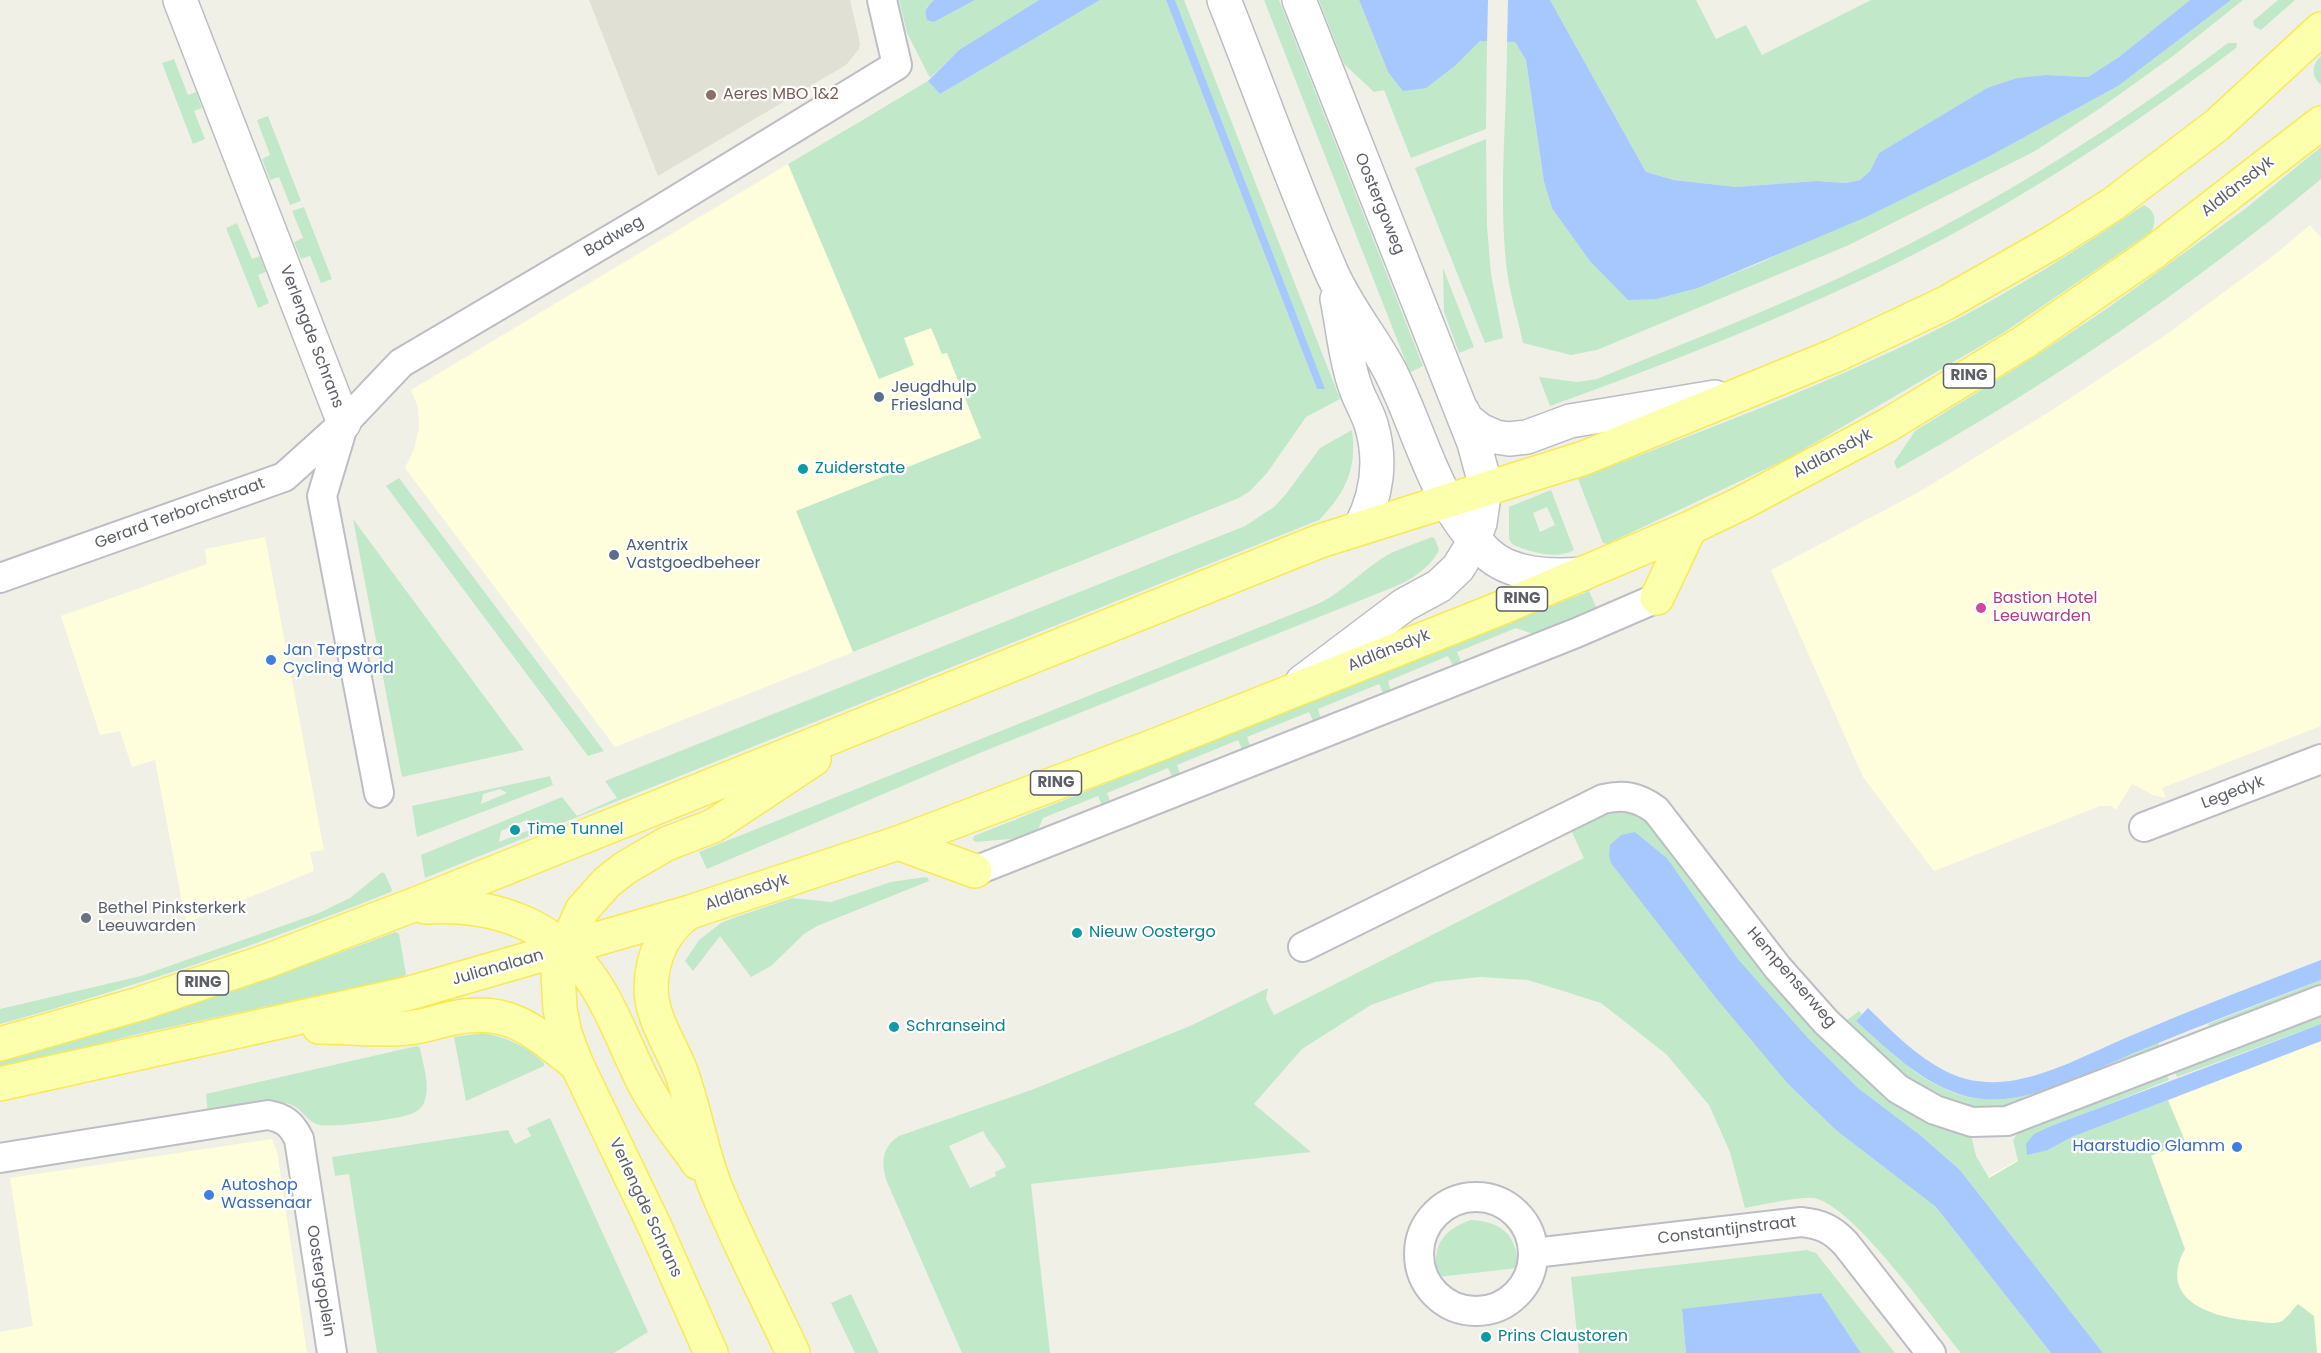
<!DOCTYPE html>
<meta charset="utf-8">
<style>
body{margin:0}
canvas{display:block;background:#f0f0e6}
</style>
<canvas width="2321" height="1353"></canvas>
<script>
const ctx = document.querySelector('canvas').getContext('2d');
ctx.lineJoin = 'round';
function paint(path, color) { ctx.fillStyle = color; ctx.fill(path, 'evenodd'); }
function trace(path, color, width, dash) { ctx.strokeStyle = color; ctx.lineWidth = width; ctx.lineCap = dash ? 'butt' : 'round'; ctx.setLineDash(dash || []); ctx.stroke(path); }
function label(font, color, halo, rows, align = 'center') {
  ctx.font = font + ' Poppins,sans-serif'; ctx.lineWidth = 4.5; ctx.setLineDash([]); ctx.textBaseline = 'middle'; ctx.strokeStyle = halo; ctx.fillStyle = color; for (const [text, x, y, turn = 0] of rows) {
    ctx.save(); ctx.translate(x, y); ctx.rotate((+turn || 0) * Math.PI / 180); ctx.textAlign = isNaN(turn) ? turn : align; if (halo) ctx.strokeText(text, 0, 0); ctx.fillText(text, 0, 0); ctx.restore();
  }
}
paint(new Path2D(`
 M 885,106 L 1069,566 L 615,747 L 405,468 L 414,449 L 419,428 L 418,407 L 411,390 Z
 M 2310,225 L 2321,238 L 2321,726 L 2162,788 L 2166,798 L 2153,795 L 2132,784 L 2116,810 L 2111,806 L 2100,806 L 1934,871 L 1863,777 L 1771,570 L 1919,492 L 2049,412 L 2167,334 L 2277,253 Z
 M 265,537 L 324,850 L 310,852 L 314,871 L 186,923 L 155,760 L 132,767 L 120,731 L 100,735 L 61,616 L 207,564 L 205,549 Z
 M 2321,1041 L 2321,1353 L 2103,1353 L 1973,1185 L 2027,1155 Z
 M 272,1139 L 277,1152 L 307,1353 L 0,1353 L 0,1332 L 33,1326 L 10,1178 Z`), '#fffedc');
paint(new Path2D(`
 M 589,0 L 850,0 L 860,43 L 859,49 L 846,65 L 658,176 Z`), '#e0e0d4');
paint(new Path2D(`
 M 899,0 L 934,0 L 926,7 L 934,22 L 975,0 L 1039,0 L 959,50 L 930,78 L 907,33 Z
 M 1100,0 L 1166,0 L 1317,389 L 1324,389 L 1175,0 L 1184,0 L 1340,399 L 1306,417 L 1267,473 L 1250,491 L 1239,498 L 853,652 L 796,511 L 981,438 L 947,353 L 942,354 L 931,328 L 904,338 L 914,365 L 879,379 L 788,164 L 928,81 L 940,94 Z
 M 1264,0 L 1279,0 L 1423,366 L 1411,372 L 1409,370 Z
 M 1319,0 L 1359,0 L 1388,72 L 1456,65 L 1480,41 L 1487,41 L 1486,129 L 1411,158 L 1384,90 L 1374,92 L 1344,64 Z
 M 1550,0 L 1696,0 L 1716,39 L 1746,25 L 1762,55 L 1871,0 L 2190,0 L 2119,57 L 2088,77 L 2046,75 L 2017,78 L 1987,88 L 1879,153 L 1870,171 L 1860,180 L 1846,183 L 1816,181 L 1736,187 L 1674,180 L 1646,172 Z
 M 2231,0 L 2243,0 L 2173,56 L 2099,109 L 2035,151 L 1849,245 L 1597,350 L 1571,355 L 1523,343 C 1518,319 1510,295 1507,271 C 1498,195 1507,118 1507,42 L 1515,42 L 1526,60 L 1544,182 L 1552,208 L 1657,299 L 1698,288 L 1760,263 L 1990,156 L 2118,86 Z
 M 2278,0 L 2295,0 L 2261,30 L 2254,26 L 2253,21 Z
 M 2228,43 L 2237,43 L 2236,48 C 2122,135 2000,214 1870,276 C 1766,325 1658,367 1550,406 L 1539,377 L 1577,382 L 1597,379 C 1674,347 1752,317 1828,283 C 1970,219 2103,137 2228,43 Z
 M 2321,56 L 2321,85 C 2311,76 2311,65 2321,56 Z
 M 174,59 L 188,95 L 196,92 L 202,108 L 194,111 L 205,139 L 193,144 L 162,63 Z
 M 268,116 L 301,201 L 290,205 L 279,177 L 270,180 L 262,159 L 270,155 L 257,120 Z
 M 1486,139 L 1487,227 L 1491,274 L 1503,338 L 1485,343 L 1415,168 Z
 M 2321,147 L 2321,179 C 2189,289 2047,386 1897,469 L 1894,462 L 1915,431 L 2034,357 L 2105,310 L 2245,209 Z
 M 2144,205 C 2156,211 2157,222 2151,232 L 2003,333 L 1789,458 L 1607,544 L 1603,543 L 1578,479 C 1699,432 1822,387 1938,329 C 2010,293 2077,250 2144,205 Z
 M 304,207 L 332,279 L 321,283 L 310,256 L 301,259 L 294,242 L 303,238 L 292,211 Z
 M 237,223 L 252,259 L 260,256 L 266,272 L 258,275 L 269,303 L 258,308 L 226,228 Z
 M 1443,268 L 1474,347 L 1459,353 L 1444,312 Z
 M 1352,430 C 1357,469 1346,492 1319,520 L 425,878 L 421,855 L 562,797 L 577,816 L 617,798 L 605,781 L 1245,526 L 1274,507 L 1286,494 L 1320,448 ZM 526,820 L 541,823 L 542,825 L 499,842 L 501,831 Z
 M 399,478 L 604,751 L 588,756 L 386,486 Z
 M 1551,490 L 1574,550 C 1557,560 1528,552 1512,544 L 1509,539 L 1509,507 ZM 1547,507 L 1555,525 L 1540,532 L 1533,513 Z
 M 353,519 L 524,750 L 402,777 Z
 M 1432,537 L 1435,539 L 1439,550 C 1431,567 1411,580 1394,587 L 982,752 L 707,869 L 699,852 L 1320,603 C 1343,591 1360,573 1381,559 C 1396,549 1415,544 1432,537 Z
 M 1589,591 L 1597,609 L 1536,635 L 1516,628 L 1457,652 L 1462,664 L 1454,667 L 1448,656 L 1388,681 L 1391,692 L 1384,695 L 1379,684 L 1318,709 L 1321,720 L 1314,723 L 1309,712 L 1247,737 L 1251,748 L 1243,751 L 1238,740 L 1177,765 L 1181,777 L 1173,779 L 1168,768 L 1107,793 L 1111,803 L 1103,807 L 1098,796 L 1043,818 L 1036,834 L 1032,837 L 976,842 L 973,840 L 974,836 Z
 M 550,776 L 553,785 L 417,837 L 412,806 ZM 500,789 L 507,793 L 481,804 L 483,794 Z
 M 1605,810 L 1638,810 L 1771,974 L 1971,1135 L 1976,1156 L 1989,1178 L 2018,1161 L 2013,1140 L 2020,1130 L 2159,1075 L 2167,1075 L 2169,1080 L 2034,1134 L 2048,1150 L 2072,1137 L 2168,1100 L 2185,1141 L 2151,1156 L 2185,1249 C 2156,1301 2214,1318 2254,1321 C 2262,1322 2274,1325 2282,1321 C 2288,1317 2293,1309 2298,1304 L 2314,1316 L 2317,1353 L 2103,1353 L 1960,1170 L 1920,1135 L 1858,1088 L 1808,1038 L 1738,959 L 1667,858 L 1635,832 L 1789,1085 L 1837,1131 L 1936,1207 L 2051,1353 L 1961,1353 C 1933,1319 1853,1205 1814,1198 C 1802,1196 1760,1205 1745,1208 L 1730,1152 L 1709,1105 L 1666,1054 L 1601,1003 L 1528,980 L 1480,977 L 1435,982 L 1371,1005 L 1302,1049 L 1254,1104 L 1311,1152 L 1031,1184 L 1050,1353 L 962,1353 L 887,1182 C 881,1163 881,1148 899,1136 L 1034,1089 L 1190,1026 L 1268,988 L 1266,999 L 1274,1015 L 1584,858 L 1571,830 ZM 983,1131 C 989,1144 1000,1153 1006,1167 L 995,1172 L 996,1176 L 970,1188 L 949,1146 Z
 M 382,872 L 385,874 L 392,890 L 391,892 C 263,943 133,988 0,1024 L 0,1009 L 141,976 L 319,913 L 350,898 Z
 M 925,877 L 928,878 L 929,881 L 817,926 L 804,934 L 771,966 L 751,977 L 720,936 L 693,971 L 685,961 L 699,940 L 721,923 L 736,917 L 792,898 L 831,902 L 891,882 Z
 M 395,932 L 399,934 L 406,974 L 404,977 L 138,1034 L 0,1069 L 0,1060 C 135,1027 265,981 395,932 Z
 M 2321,980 L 2321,990 L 2212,1033 L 2208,1024 Z
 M 1859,1011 L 1862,1014 L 1856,1021 C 1887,1049 1920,1083 1961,1095 C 2020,1112 2104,1065 2158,1042 L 2161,1048 L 2002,1110 L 1974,1110 L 1939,1101 L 1904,1081 L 1843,1023 Z
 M 2321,1012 L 2321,1024 L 2177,1077 L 2175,1072 L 2177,1070 Z
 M 483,1033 C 506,1037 527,1046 544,1063 L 544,1066 L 466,1101 L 454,1037 Z
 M 417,1046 L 420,1048 C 423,1065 431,1086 424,1103 C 422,1108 416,1112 411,1114 C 399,1119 332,1128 320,1125 C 302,1120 303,1104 282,1103 L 208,1114 L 206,1094 Z
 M 550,1118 L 648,1332 L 614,1353 L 377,1353 L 349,1174 L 335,1176 L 332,1157 L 508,1130 L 515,1144 L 531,1136 L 527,1128 Z
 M 1471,1220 C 1504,1222 1517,1236 1518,1268 L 1438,1277 C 1431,1247 1442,1230 1471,1220 Z
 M 1807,1250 L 1816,1253 L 1895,1353 L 1861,1353 L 1821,1293 L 1682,1310 L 1686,1353 L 1579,1353 L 1571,1277 Z
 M 851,1294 L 879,1353 L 855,1353 L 831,1303 Z`), '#c1e9c9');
paint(new Path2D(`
 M 934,0 L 975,0 L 934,22 L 927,20 C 924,10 926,7 934,0 Z
 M 1039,0 L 1100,0 L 940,94 L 928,81 L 959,50 Z
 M 1166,0 L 1175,0 L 1325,389 L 1317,389 Z
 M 1359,0 L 1550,0 L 1646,172 L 1674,180 L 1736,187 L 1816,181 L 1846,183 L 1860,180 L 1870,171 L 1879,153 L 1987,88 L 2017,78 L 2046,75 L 2088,77 L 2119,57 L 2190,0 L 2231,0 L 2118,86 L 1990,156 L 1864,218 L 1698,288 L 1657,299 L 1628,300 L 1590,261 L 1552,208 L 1544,182 L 1526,60 L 1515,42 L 1480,41 L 1456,65 L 1426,88 L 1403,91 L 1388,72 Z
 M 1635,832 L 1667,858 L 1738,959 L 1808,1038 L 1858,1088 L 1920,1135 L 1960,1170 L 2103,1353 L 2051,1353 L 1936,1207 L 1837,1131 L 1789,1085 L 1716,998 L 1611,863 L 1609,856 L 1610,845 L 1621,835 Z
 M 2321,960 L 2321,980 C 2263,1002 2204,1024 2146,1048 C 2106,1064 2061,1089 2018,1097 C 1999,1100 1978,1101 1959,1094 C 1919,1081 1887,1049 1856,1021 L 1868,1008 C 1896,1035 1927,1068 1966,1079 C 1982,1083 2000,1083 2016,1080 C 2057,1072 2096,1050 2135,1034 C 2196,1008 2259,984 2321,960 Z
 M 2321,1024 L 2321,1041 L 2072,1137 L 2048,1150 L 2027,1155 L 2026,1144 L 2034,1134 L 2049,1127 Z
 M 1821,1293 L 1861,1353 L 1686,1353 L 1682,1309 Z`), '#a7c7ff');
paint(new Path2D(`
 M 1488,0 L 1508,0 L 1507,45 L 1487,44 Z`), '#f0f0e6');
const minor = new Path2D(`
 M 344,423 L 322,496 L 379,793
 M 0,578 L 284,477 L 344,423 L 401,363 L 650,216 L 897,65 L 882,0
 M 2144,827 L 2321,759
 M 975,871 L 1576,633 L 1657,598
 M 1303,947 L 1603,799 C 1624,794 1638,797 1656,810 L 1778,968 L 1826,1022 L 1898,1089 L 1935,1110 L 1972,1122 L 2007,1121 L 2321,1000
 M 0,1158 L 268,1115 C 284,1118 291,1123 299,1139 L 332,1353
 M1419 1254a57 57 0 1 1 114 0a57 57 0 1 1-114 0Z
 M 1534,1253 L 1801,1222 C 1821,1224 1832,1229 1846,1244 L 1931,1353`);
const tertiary = new Path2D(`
 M 180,0 L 344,423`);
const secondary = new Path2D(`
 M 1224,0 C 1260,90 1292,182 1331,271 C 1346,306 1371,336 1389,369 C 1421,431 1434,504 1487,553 C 1510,575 1551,577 1582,574
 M 1299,0 L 1474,443 L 1484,480 L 1483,502 L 1480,523 L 1471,547 L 1458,568 L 1439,586 L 1404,605 L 1302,682
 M 1337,299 C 1343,327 1345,358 1355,386 C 1359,399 1367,411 1371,424 C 1382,460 1377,496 1360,528
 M 1463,412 L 1466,419 L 1480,430 L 1496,437 L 1509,439 L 1527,437 L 1570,421 L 1715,397`);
const primary = new Path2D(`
 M 1657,598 L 1690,528
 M 898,843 L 975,871
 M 425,907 C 494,903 556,924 595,984 C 615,1014 627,1051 644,1083 C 658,1111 680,1137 698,1163
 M 688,913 C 663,931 652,956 651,987 C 651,1017 669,1042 680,1069 C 695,1109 701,1152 717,1191 C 740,1246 768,1299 793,1353
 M 319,1027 C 348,1027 379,1031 407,1028 C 423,1027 438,1021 453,1018 C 510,1006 535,1032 577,1065
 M 0,1044 L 139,1004 L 267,961 L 421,902 L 1320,541 L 1584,458 L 1836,355 L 1946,303 L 2053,242 L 2113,204 L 2217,125 L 2321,29
 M 0,1084 L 410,993 L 690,912 L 898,843 L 1159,744 L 1501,608 L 1690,528 L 1742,503 L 1888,425 L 2024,342 L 2154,252 L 2321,123
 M 711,1353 L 654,1225 L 577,1065 L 565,1034 L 560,1009 L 558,972 L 564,950 L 582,910 L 607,882 L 625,868 L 666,844 L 713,826 L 814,759`);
trace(minor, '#bdbec5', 32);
trace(tertiary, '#bdbec5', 36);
trace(secondary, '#bbbdc4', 36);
trace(primary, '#f8ea57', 36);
trace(minor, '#fff', 28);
trace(tertiary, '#fff', 33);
trace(secondary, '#fff', 33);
trace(primary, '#fcffac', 33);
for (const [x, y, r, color] of [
 [711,95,6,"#8d6e63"],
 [879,397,6,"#5c6f8a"],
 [803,469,6,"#0f9aa8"],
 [614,555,6,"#5c6f8a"],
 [1981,608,6,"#d1479c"],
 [271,660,6,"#3f7fe0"],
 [515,830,6,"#0f9aa8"],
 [86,918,6,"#6b7280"],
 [1077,933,6,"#0f9aa8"],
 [894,1027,6,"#0f9aa8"],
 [2237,1147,6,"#3f7fe0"],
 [209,1195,6,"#3f7fe0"],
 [1486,1337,6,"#0f9aa8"]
]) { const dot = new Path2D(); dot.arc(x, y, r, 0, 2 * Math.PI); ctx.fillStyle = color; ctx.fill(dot); trace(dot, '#fff', 2); }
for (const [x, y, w] of [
 [1969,376,51],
 [1522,599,51],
 [1056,783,51],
 [203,983,51]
]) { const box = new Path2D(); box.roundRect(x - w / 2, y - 12, w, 24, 4.5); ctx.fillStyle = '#fff'; ctx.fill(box); trace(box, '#5d5f67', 1.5); }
label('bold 15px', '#5d5f67', null, [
 ["RING",1969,376],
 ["RING",1522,599],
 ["RING",1056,783],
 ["RING",203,983]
]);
label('16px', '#785e54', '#fff', [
 ["Aeres MBO 1&2",723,95]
], 'left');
label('16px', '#5d5f67', '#fff', [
 ["Aldlânsdyk",2238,187,-38],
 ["Oostergoweg",1379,204,68],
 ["Badweg",614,237,-30],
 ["Verlengde Schrans",311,337,69],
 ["Aldlânsdyk",1833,454,-28],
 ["Gerard Terborchstraat",180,514,-20],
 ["Aldlânsdyk",1389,651,-22],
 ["Legedyk",2233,793,-21],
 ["Aldlânsdyk",747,893,-18],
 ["Julianalaan",498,968,-16],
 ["Hempenserweg",1791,978,49],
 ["Verlengde Schrans",645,1208,65],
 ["Constantijnstraat",1727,1231,-7],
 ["Oostergoplein",320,1281,81]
]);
label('16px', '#4e5e75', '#fff', [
 ["Jeugdhulp",891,388],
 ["Friesland",891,406],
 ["Axentrix",626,546],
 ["Vastgoedbeheer",626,564]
], 'left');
label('16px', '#0d838f', '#fff', [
 ["Zuiderstate",815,469],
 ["Time Tunnel",527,830],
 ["Nieuw Oostergo",1089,933],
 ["Schranseind",906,1027],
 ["Prins Claustoren",1498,1337]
], 'left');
label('16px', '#b23c85', '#fff', [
 ["Bastion Hotel",1993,599],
 ["Leeuwarden",1993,617]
], 'left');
label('16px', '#366cbe', '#fff', [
 ["Jan Terpstra",283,651],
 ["Cycling World",283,669],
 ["Haarstudio Glamm",2225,1147,"right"],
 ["Autoshop",221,1186],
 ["Wassenaar",221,1204]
], 'left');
label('16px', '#5b616d', '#fff', [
 ["Bethel Pinksterkerk",98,909],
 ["Leeuwarden",98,927]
], 'left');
</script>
